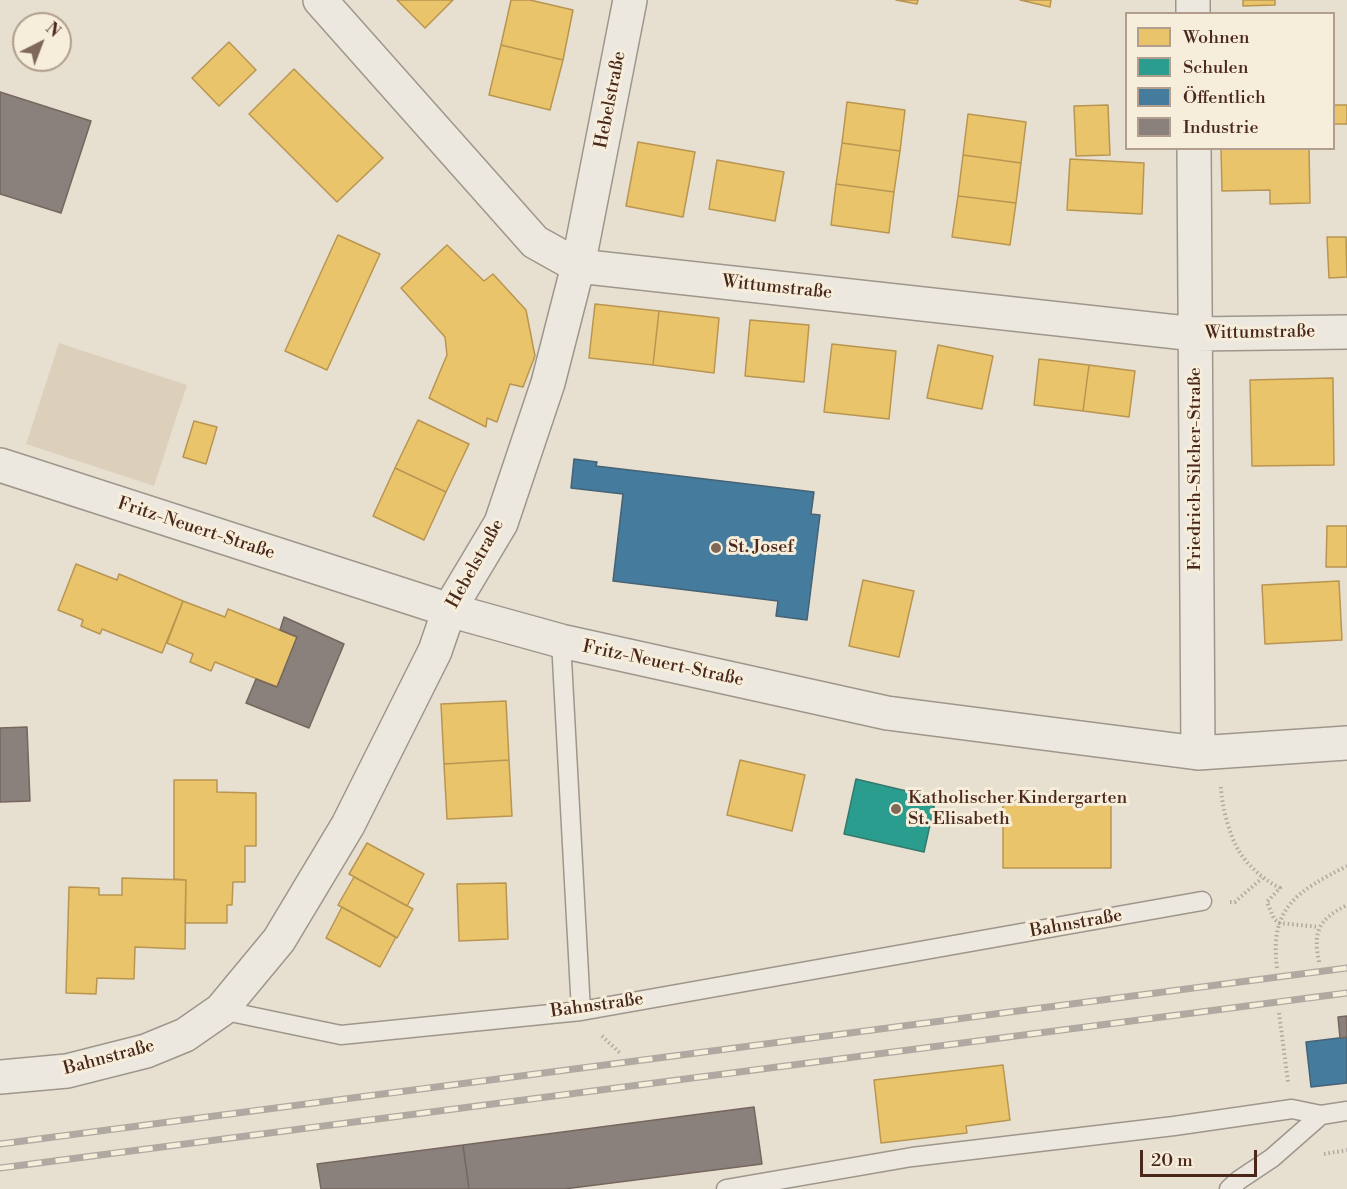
<!DOCTYPE html>
<meta charset="utf-8">
<style>
body{margin:0}
#map{position:relative;width:1347px;height:1189px;overflow:hidden;background:#e7e0d0;font-family:"Libre Bodoni",serif}
canvas{display:block}
.legend{position:absolute;left:1125px;top:12px;width:210px;height:138px;box-sizing:border-box;background:#f6edda;border:2px solid #b19e8d;margin:0;padding:8px 10px;list-style:none;font-size:18px;color:#492719}
.legend li{display:flex;align-items:center;gap:12px;height:30px}
.legend b{width:30px;border:2px solid #b19e8d}
.north{position:absolute;left:12px;top:12px;width:60px;height:60px;box-sizing:border-box;background:#f6edda;border:2px solid #b19e8d;border-radius:50%;rotate:42deg;font-size:16px;font-weight:700;line-height:24px;text-align:center;color:#492719}
.north::after{content:'';display:block;margin:auto;width:21px;height:27px;background:#806859;clip-path:polygon(50% 0,100% 100%,50% 72%,0 100%)}
.scale{position:absolute;left:1140px;top:1150px;width:117px;height:27px;box-sizing:border-box;border:3px solid #492719;border-top:0;padding-left:8px;font-size:18px;line-height:21px;white-space:nowrap;color:#492719;-webkit-text-stroke:4px #f6edda;paint-order:stroke}
</style>
<div id="map">
<canvas width="1347" height="1189"></canvas>
<ul class="legend">
<li><b style="height:16px;background:#e9c46a"></b>Wohnen</li>
<li><b style="height:16px;background:#2a9d8f"></b>Schulen</li>
<li><b style="height:16px;background:#457b9d"></b>Öffentlich</li>
<li><b style="height:16px;background:#8a817c"></b>Industrie</li>
</ul>
<div class="north">N</div>
<div class="scale">20 m</div>
</div>
<script>
const ctx = document.querySelector('canvas').getContext('2d');
ctx.lineJoin = 'round';
function paint(path, color) { ctx.fillStyle = color; ctx.fill(path, 'evenodd'); }
function trace(path, color, width, dash) { ctx.strokeStyle = color; ctx.lineWidth = width; ctx.lineCap = dash ? 'butt' : 'round'; ctx.setLineDash(dash || []); ctx.stroke(path); }
function label(font, color, halo, rows, align = 'center') {
  ctx.font = font + ' "Libre Bodoni",serif'; ctx.lineWidth = 6; ctx.setLineDash([]); ctx.textBaseline = 'middle'; ctx.strokeStyle = halo; ctx.fillStyle = color; for (const [text, x, y, turn = 0] of rows) {
    ctx.save(); ctx.translate(x, y); ctx.rotate((+turn || 0) * Math.PI / 180); ctx.textAlign = isNaN(turn) ? turn : align; if (halo) ctx.strokeText(text, 0, 0); ctx.fillText(text, 0, 0); ctx.restore();
  }
}
paint(new Path2D(`
 M 59,343 L 187,385 L 154,486 L 26,444 Z`), '#ddd0bb');
const homes = new Path2D(`
 M 397,0 L 453,0 L 425,28 Z
 M 511,0 L 530,0 L 573,10 L 563,60 L 501,45 Z
 M 896,0 L 918,0 L 917,4 Z
 M 1020,0 L 1051,0 L 1050,7 Z
 M 1243,0 L 1275,0 L 1275,5 L 1243,6 Z
 M 229,42 L 256,70 L 219,106 L 192,78 Z
 M 501,45 L 563,60 L 550,110 L 489,95 Z
 M 294,69 L 383,158 L 337,202 L 249,114 Z
 M 847,102 L 905,110 L 900,151 L 842,143 Z
 M 1108,105 L 1110,155 L 1076,156 L 1074,106 Z
 M 1334,105 L 1347,105 L 1347,124 L 1334,124 Z
 M 968,114 L 1026,122 L 1021,163 L 963,155 Z
 M 638,142 L 695,152 L 683,217 L 626,206 Z
 M 842,143 L 900,151 L 894,192 L 836,184 Z
 M 1221,148 L 1309,148 L 1310,203 L 1270,204 L 1270,190 L 1222,191 Z
 M 963,155 L 1021,163 L 1016,203 L 958,196 Z
 M 1070,159 L 1144,163 L 1142,214 L 1067,210 Z
 M 717,160 L 784,172 L 775,221 L 709,209 Z
 M 836,184 L 894,192 L 889,233 L 831,225 Z
 M 958,196 L 1016,203 L 1010,245 L 952,237 Z
 M 338,235 L 380,254 L 327,370 L 285,351 Z
 M 1327,237 L 1346,237 L 1347,277 L 1329,278 Z
 M 447,245 L 484,281 L 493,274 L 526,310 L 535,356 L 523,387 L 510,384 L 497,422 L 487,418 L 486,427 L 429,398 L 447,355 L 445,337 L 401,288 Z
 M 595,304 L 659,311 L 653,365 L 589,358 Z
 M 659,311 L 719,318 L 714,373 L 653,365 Z
 M 750,320 L 809,325 L 804,382 L 745,376 Z
 M 832,344 L 896,351 L 889,419 L 824,412 Z
 M 938,345 L 993,356 L 982,409 L 927,398 Z
 M 1039,359 L 1089,365 L 1083,411 L 1034,405 Z
 M 1089,365 L 1135,371 L 1129,417 L 1083,411 Z
 M 1333,378 L 1334,465 L 1252,466 L 1250,380 Z
 M 418,420 L 469,444 L 446,492 L 395,468 Z
 M 194,421 L 217,427 L 206,464 L 183,457 Z
 M 395,468 L 446,492 L 424,540 L 373,516 Z
 M 1327,526 L 1347,526 L 1347,567 L 1326,567 Z
 M 76,564 L 117,580 L 119,574 L 183,601 L 162,653 L 102,629 L 100,634 L 81,626 L 83,620 L 58,610 Z
 M 863,580 L 914,591 L 899,657 L 849,646 Z
 M 1339,581 L 1342,640 L 1265,644 L 1262,585 Z
 M 183,601 L 225,617 L 228,609 L 297,637 L 277,687 L 215,662 L 211,671 L 190,662 L 193,654 L 167,643 Z
 M 506,701 L 509,760 L 444,764 L 441,704 Z
 M 509,760 L 512,816 L 447,819 L 444,764 Z
 M 740,760 L 805,775 L 792,831 L 727,815 Z
 M 174,780 L 217,780 L 217,792 L 256,793 L 256,846 L 245,846 L 245,882 L 233,882 L 232,905 L 227,905 L 227,923 L 185,923 L 186,880 L 174,879 Z
 M 1003,800 L 1111,801 L 1111,868 L 1003,868 Z
 M 367,843 L 424,874 L 407,906 L 349,874 Z
 M 354,877 L 413,909 L 397,938 L 338,905 Z
 M 122,878 L 186,880 L 185,949 L 135,947 L 134,979 L 97,978 L 96,994 L 66,993 L 69,887 L 99,888 L 99,895 L 122,895 Z
 M 506,883 L 508,939 L 459,941 L 457,884 Z
 M 342,907 L 396,937 L 380,967 L 326,938 Z
 M 1003,1065 L 1010,1120 L 966,1126 L 967,1133 L 881,1143 L 874,1080 Z`);
paint(homes, '#e9c46a');
trace(homes, '#b99552', 1.5);
const schools = new Path2D(`
 M 856,779 L 936,798 L 924,852 L 844,834 Z`);
paint(schools, '#2a9d8f');
trace(schools, '#337a6c', 1.5);
const public = new Path2D(`
 M 574,459 L 597,462 L 596,466 L 814,492 L 811,514 L 820,515 L 807,620 L 776,616 L 778,601 L 613,581 L 623,494 L 571,488 Z
 M 1347,1037 L 1347,1083 L 1311,1087 L 1306,1042 Z`);
paint(public, '#457b9d');
trace(public, '#466275', 1.5);
const industry = new Path2D(`
 M 0,92 L 91,121 L 61,213 L 0,194 Z
 M 284,617 L 344,644 L 309,728 L 246,703 L 256,679 L 277,687 L 297,637 L 280,630 Z
 M 27,727 L 30,801 L 0,802 L 0,728 Z
 M 1347,1016 L 1347,1037 L 1340,1038 L 1338,1017 Z
 M 754,1107 L 762,1164 L 564,1189 L 469,1189 L 463,1145 Z
 M 463,1145 L 469,1189 L 321,1189 L 317,1164 Z`);
paint(industry, '#8a817c');
trace(industry, '#76665e', 1.5);
const lane = new Path2D(`
 M 561,641 L 581,1011
 M 221,1010 L 341,1035 L 581,1011 L 1202,901
 M 726,1189 L 912,1157 L 1174,1126 L 1292,1109 L 1321,1115 L 1347,1111
 M 1229,1189 L 1239,1180 L 1272,1158 L 1321,1115`);
const street = new Path2D(`
 M 320,0 L 535,242 L 578,266 L 1195,334 L 1347,332
 M 1193,0 L 1193,14
 M 1194,148 L 1198,753
 M 0,465 L 449,610 L 561,641 L 887,713 L 1198,753 L 1347,743
 M 0,1077 L 67,1071 L 146,1051 L 185,1035 L 221,1010 L 279,940 L 348,825 L 435,651 L 449,610 L 501,523 L 548,383 L 578,266 L 630,0`);
trace(lane, '#9f968b', 21);
trace(street, '#9f968b', 36);
trace(new Path2D(`
 M 1221,787 C 1221,804 1230,837 1239,851 C 1248,866 1264,880 1280,888 L 1267,902 L 1274,919 L 1279,923 L 1319,927
 M 1230,902 L 1235,902 L 1262,878
 M 1319,962 C 1313,931 1318,920 1347,905
 M 1277,968 C 1269,907 1298,891 1347,866
 M 1279,1013 L 1288,1082
 M 602,1036 L 621,1054
 M 1324,1154 L 1347,1150`), '#afa9a1', 4, [1.5, 3]);
trace(lane, '#ece8e0', 18);
trace(street, '#ece8e0', 33);
const rail = new Path2D(`
 M 0,1144 L 1347,968
 M 0,1168 L 1347,993`);
trace(rail, '#afa9a1', 7);
trace(rail, '#f6edda', 4.5, [14]);
for (const [x, y, r, color] of [
 [716,548,6,"#806859"],
 [896,809,6,"#806859"]
]) { const dot = new Path2D(); dot.arc(x, y, r, 0, 2 * Math.PI); ctx.fillStyle = color; ctx.fill(dot); trace(dot, '#f6edda', 2); }
label('18px', '#492719', '#f6edda', [
 ["Hebelstraße",611,100,-79],
 ["Wittumstraße",777,288,6],
 ["Wittumstraße",1260,333,-1],
 ["Friedrich-Silcher-Straße",1196,469,-90],
 ["Fritz-Neuert-Straße",196,529,18],
 ["Hebelstraße",476,564,-61],
 ["Fritz-Neuert-Straße",663,664,12],
 ["Bahnstraße",1076,924,-10],
 ["Bahnstraße",597,1006,-8],
 ["Bahnstraße",109,1058,-15]
]);
label('18px', '#492719', '#f6edda', [
 ["St. Josef",728,548],
 ["Katholischer Kindergarten",908,799],
 ["St. Elisabeth",908,820]
], 'left');
</script>
